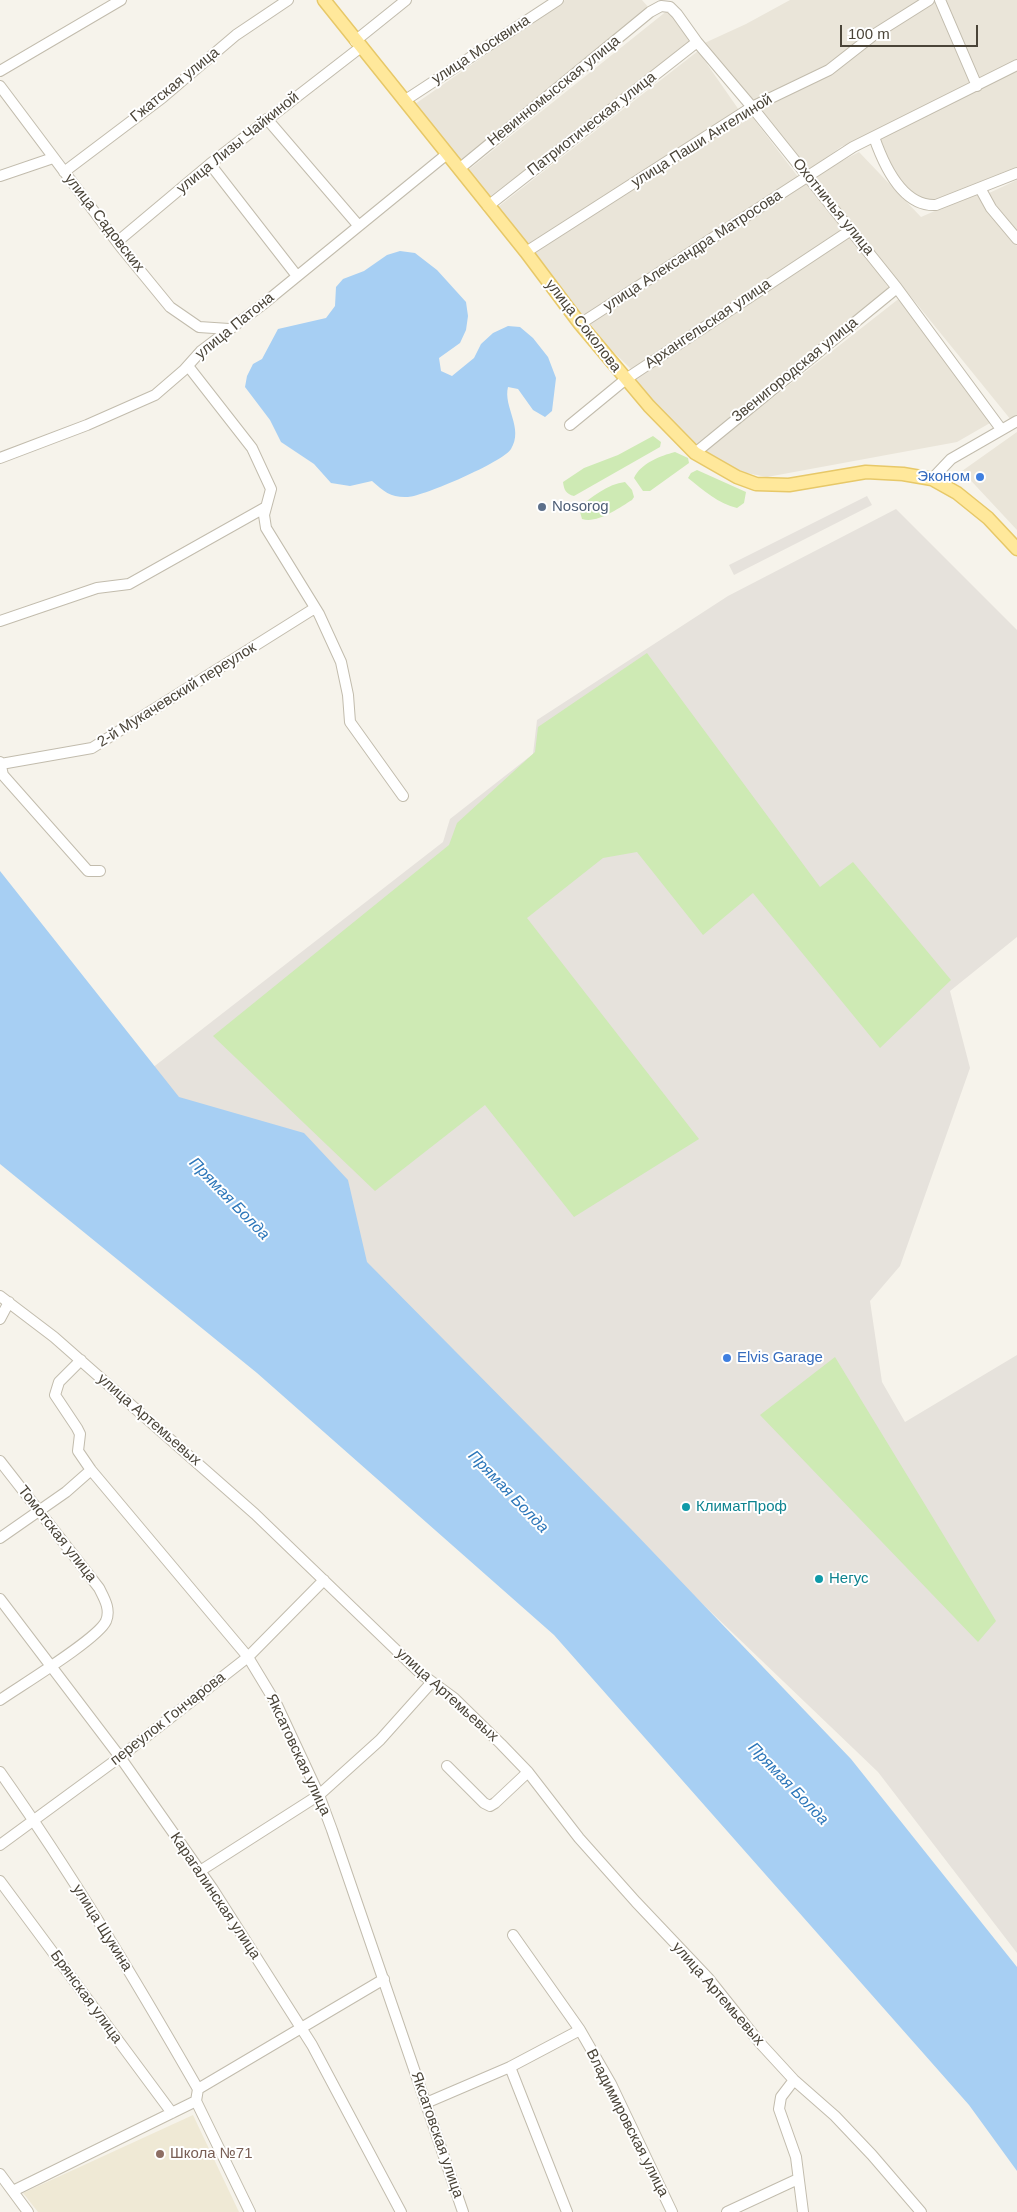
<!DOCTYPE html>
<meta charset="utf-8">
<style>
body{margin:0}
#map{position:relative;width:1017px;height:2212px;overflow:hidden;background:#f6f3eb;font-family:Arial,sans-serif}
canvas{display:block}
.scale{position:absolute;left:840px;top:25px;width:138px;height:22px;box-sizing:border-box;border:2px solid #4a4438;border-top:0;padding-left:6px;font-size:15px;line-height:18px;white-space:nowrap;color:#4a4438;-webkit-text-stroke:4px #fff;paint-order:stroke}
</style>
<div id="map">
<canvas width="1017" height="2212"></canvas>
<div class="scale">100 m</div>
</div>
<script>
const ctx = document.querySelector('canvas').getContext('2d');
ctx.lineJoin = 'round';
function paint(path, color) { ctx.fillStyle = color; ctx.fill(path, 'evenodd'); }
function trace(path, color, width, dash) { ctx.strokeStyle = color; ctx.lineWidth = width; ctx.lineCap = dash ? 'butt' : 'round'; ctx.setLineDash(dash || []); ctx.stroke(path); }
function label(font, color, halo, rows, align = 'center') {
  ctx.font = font + ' Arial,sans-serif'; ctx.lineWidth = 4; ctx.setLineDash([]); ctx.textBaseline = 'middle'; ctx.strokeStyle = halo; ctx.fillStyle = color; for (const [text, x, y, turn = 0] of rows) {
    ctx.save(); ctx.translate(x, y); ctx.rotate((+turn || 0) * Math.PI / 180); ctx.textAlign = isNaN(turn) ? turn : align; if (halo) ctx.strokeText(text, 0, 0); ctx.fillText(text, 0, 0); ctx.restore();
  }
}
paint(new Path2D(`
 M 565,0 L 642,0 L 649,8 L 460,161 L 415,104 Z
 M 790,0 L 1017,0 L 1017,168 L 931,203 L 916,196 L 889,170 L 878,140 L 842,146 L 809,171 L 754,101 L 746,104 L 698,46 L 746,24 Z
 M 668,10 L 695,42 L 488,198 L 467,171 Z
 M 698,51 L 739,110 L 526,247 L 494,210 Z
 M 750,114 L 799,178 L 583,318 L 531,253 Z
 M 859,152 L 921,217 L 976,193 L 1017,246 L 1017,415 L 1011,420 L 813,176 Z
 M 807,180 L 845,231 L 635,373 L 585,324 Z
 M 1017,180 L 1017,231 L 987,194 Z
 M 850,233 L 890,290 L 695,445 L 628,379 Z
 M 901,297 L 990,423 L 957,442 L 767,477 L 741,472 L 701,454 Z
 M 1017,432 L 1017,530 L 962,471 Z`), '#eae5d9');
paint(new Path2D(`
 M 867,496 L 872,505 L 734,575 L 729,565 Z
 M 896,509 L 1017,630 L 1017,937 L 950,991 L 970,1068 L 900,1266 L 870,1301 L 882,1382 L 905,1422 L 1017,1355 L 1017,1953 L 878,1772 L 147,1072 L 443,842 L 450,819 L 533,754 L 537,720 L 728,596 Z`), '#e6e2dc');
paint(new Path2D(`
 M 193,2115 L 239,2212 L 38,2212 L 23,2193 Z`), '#efe9d5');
paint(new Path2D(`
 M 653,436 L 661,442 L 660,447 L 574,496 C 566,494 564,490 563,482 L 584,468 L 618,455 Z
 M 675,452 L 688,458 L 689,463 L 650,491 L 643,491 L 634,478 C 641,463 660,456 675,452 Z
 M 697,470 L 746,492 L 744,503 L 737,508 C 719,504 703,490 688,478 L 691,473 Z
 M 625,482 L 632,490 L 634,497 L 632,500 C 619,508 597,524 582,519 L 579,508 C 591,497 608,484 625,482 Z
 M 647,653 L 820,887 L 853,862 L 951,980 L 880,1048 L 753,893 L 703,935 L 637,852 L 603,858 L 527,918 L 699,1139 L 574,1217 L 485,1105 L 375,1191 L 213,1036 L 449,845 L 457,823 L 535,752 L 538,727 Z
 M 835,1357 L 996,1621 L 978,1642 L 760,1415 Z`), '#ceeab4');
paint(new Path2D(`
 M 400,251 L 415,253 L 437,270 L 466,302 L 468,316 L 466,330 L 460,343 L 439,358 L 441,371 L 452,376 L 474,358 L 481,344 L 493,333 L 508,326 L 520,327 L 533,338 L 548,357 L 556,378 L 552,411 L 545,417 L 533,410 L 518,389 L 508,387 C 503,407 524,428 511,449 C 503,462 424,496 408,497 C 392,498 384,492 372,481 L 350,486 L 331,483 L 314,464 L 281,442 L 270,420 L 245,387 L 247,376 L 253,364 L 262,359 L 278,329 L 326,318 L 335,306 L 336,287 L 343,279 L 364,271 L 387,255 Z
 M 0,871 L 179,1097 L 304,1133 L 348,1180 L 367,1262 L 630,1528 L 851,1759 L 1017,1967 L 1017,2171 L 969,2105 L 554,1635 L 257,1373 L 0,1164 Z`), '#a7cff3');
const minor = new Path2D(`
 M 940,0 L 977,86
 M 355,41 L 406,0
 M 0,71 L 121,0
 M 0,86 L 120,246 L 170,307 L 199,327 L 229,329
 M 404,101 L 558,0
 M 267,119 L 358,225
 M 874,137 C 883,163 902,207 936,205 L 1017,173
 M 210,164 L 297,276
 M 459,169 L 650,12 L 661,6 L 670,7 L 677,14 L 697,42 L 752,107 L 897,288 L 1001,429
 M 64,172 L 162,98 L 236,35 L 288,0
 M 0,176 L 53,158
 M 980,188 L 991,208 L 1017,239
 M 488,206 L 697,42
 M 117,242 L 210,164 L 361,47
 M 526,252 L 752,107 L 829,70 L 875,34 L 929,0
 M 580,324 L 853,147 L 1017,65
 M 188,366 L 252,448 L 271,489 L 264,515 L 266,528 L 319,614 L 341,662 L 348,695 L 350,722 L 403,796
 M 570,425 L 626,379 L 851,230
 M 695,453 L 897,288
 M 0,458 L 87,425 L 155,395 L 184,370 L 201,351 L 262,305 L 447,154
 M 932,479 L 951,459 L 1017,421
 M 0,621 L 97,588 L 129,584 L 266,507
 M 0,762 L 3,775 L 88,871 L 100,871
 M 1,764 L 92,748 L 315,608
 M 0,1296 L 54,1337 L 255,1514 L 420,1673 L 454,1698 L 501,1744 L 528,1772 L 579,1838 L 636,1902 L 709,1979 L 760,2043 L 794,2080 L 835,2116 L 872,2155 L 921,2212
 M 0,1319 L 9,1302
 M 81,1360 L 59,1382 L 55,1395 L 77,1428 L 80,1434 L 78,1451 L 91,1470 L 248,1657 L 277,1705 L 319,1795 L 332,1830 L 463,2212
 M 0,1461 L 99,1588 C 104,1598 111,1609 106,1621 C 98,1639 20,1686 0,1700
 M 0,1538 L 66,1492 L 91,1470
 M 0,1599 L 120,1757 L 212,1888 L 312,2045 L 401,2212
 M 447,1766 L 484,1803 L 490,1806 L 495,1803 L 528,1772
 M 0,1772 C 72,1874 136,1981 198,2089
 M 0,1845 L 120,1757 L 248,1657 L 324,1580
 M 200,1871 L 319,1795 L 380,1740 L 431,1683
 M 0,1881 L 172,2113
 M 513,1935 L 580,2030 L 611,2084 L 672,2212
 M 510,2067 L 567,2212
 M 794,2080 L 781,2097 L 779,2109 L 796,2157 L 803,2212
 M 196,2101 L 198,2089 L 384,1979
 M 196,2101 L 250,2212
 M 426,2103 L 510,2067 L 580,2030
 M 0,2174 L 28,2212
 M 13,2191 L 196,2101
 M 727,2212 L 798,2179`);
const major = new Path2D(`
 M 324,0 L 526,252 L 580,324 L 649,406 L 695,453 L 737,477 L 756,484 L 789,485 L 866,472 L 903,474 L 932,479 L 957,493 L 988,518 L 1017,549`);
trace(minor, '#c2bcad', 12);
trace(major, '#e7c868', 15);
trace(minor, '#fff', 10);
trace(major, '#ffe89b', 12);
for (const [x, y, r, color] of [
 [980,477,5,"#3f7fe0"],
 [542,507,5,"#5c6f8a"],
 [727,1358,5,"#3f7fe0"],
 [686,1507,5,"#0f9aa8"],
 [819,1579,5,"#0f9aa8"],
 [160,2154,5,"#8d6e63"]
]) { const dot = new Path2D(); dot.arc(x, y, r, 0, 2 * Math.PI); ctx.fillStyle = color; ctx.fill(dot); trace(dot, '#fff', 2); }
label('15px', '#4a4438', '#fff', [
 ["улица Москвина",481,50,-33],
 ["Гжатская улица",175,85,-39],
 ["Невинномысская улица",554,91,-39],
 ["Патриотическая улица",592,124,-38],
 ["улица Паши Ангелиной",702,141,-32],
 ["улица Лизы Чайкиной",238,143,-39],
 ["Охотничья улица",833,207,51],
 ["улица Садовских",104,223,52],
 ["улица Александра Матросова",693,251,-33],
 ["Архангельская улица",708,324,-34],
 ["улица Патона",235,326,-39],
 ["улица Соколова",583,326,52],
 ["Звенигородская улица",795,370,-39],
 ["2-й Мукачевский переулок",177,695,-32],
 ["улица Артемьевых",149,1420,41],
 ["Томотская улица",57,1534,52],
 ["улица Артемьевых",447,1695,42],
 ["переулок Гончарова",168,1719,-38],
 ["Яксатовская улица",298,1755,65],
 ["Карагалинская улица",215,1896,56],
 ["улица Щукина",102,1928,58],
 ["улица Артемьевых",718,1994,49],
 ["Брянская улица",86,1997,54],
 ["Владимировская улица",627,2123,63],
 ["Яксатовская улица",437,2135,71]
]);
label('15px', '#366cbe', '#fff', [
 ["Эконом",970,477],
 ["Elvis Garage",737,1358,"left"]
], 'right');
label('15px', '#4e5e75', '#fff', [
 ["Nosorog",552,507]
], 'left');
label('15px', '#0d838f', '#fff', [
 ["КлиматПроф",696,1507],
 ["Негус",829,1579]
], 'left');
label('15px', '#785e54', '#fff', [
 ["Школа №71",170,2154]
], 'left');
label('italic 16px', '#2d77ba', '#fff', [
 ["Прямая Болда",229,1199,46],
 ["Прямая Болда",508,1492,46],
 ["Прямая Болда",788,1784,46]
]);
</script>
